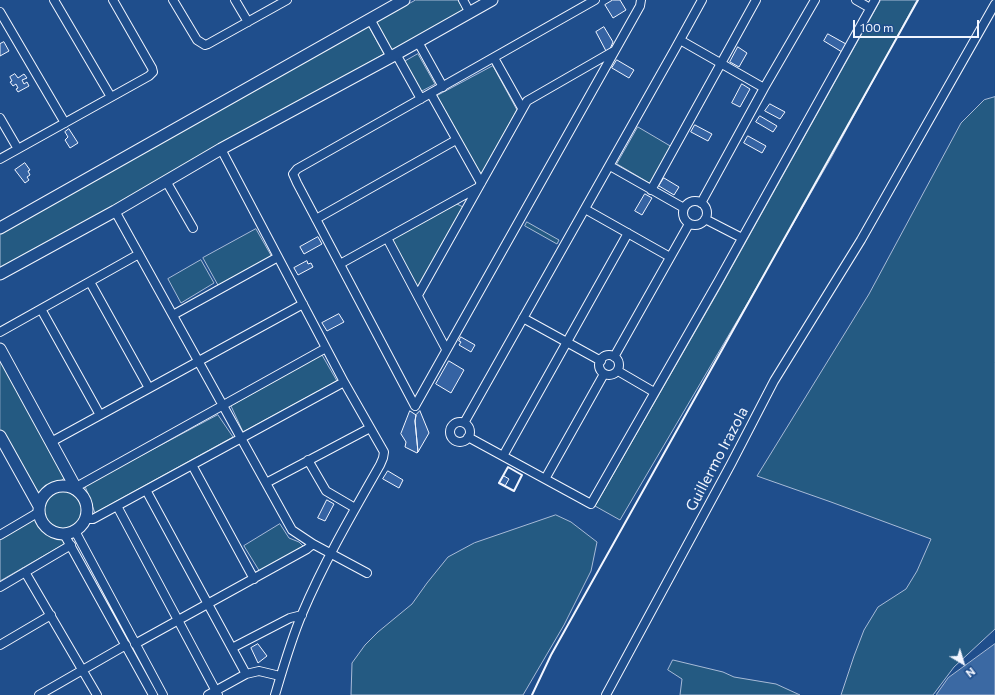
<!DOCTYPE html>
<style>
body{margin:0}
#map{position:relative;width:995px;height:695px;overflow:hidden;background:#1f4e8c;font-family:Commissioner,sans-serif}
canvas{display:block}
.north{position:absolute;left:943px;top:643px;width:40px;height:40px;-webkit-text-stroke:3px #1f4e8c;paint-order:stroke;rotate:142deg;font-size:11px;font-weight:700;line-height:16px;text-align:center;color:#f2f6ff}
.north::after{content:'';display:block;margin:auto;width:14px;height:18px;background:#f2f6ff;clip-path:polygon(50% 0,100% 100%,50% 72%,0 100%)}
.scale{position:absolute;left:853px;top:20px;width:126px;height:18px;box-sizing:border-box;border:2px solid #f2f6ff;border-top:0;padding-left:5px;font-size:12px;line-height:14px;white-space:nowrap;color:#f2f6ff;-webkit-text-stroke:3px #1f4e8c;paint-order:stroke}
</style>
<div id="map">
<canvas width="995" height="695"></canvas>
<div class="north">N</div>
<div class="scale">100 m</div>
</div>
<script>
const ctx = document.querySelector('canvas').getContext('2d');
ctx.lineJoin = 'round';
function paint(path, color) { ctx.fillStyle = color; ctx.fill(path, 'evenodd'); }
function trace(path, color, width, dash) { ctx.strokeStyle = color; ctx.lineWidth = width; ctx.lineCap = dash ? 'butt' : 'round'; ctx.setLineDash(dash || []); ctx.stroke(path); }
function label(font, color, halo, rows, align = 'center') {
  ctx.font = font + ' Commissioner,sans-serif'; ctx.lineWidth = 3; ctx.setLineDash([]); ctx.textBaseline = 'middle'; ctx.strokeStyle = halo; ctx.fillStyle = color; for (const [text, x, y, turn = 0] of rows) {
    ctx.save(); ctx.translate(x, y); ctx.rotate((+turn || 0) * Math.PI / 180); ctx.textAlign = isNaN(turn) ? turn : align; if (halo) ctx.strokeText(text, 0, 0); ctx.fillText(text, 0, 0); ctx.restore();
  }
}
const green = new Path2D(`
 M 416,0 L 458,0 L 464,11 L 392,50 L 376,22 Z
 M 881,0 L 917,0 L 831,158 L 747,304 L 620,520 L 595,506 L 719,290 Z
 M 368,25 L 384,54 L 0,270 L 0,234 Z
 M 418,54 L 435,84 L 420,92 L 404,62 Z
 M 493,66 L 517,110 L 481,175 L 437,96 Z
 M 995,97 L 995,629 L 954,667 L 933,695 L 841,695 L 854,656 L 864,630 L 878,607 L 906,589 L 917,571 L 931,539 L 831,502 L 757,476 L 869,294 L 961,123 L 984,100 Z
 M 638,127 L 672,147 L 651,184 L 617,164 Z
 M 457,204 L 463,207 L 418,288 L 392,240 Z
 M 527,222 L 559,240 L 557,244 L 525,226 Z
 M 256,229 L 272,257 L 219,287 L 203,258 Z
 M 201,260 L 214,283 L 181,303 L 168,279 Z
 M 322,355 L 337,381 L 243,432 L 231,406 Z
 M 0,356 L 64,478 C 59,484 47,486 39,494 L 35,494 L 0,430 Z
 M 218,415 L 233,437 L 95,513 L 85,486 Z
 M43 510a20 20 0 1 1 40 0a20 20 0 1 1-40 0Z
 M 556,515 L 571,522 L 597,542 L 591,571 L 564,625 L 523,695 L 351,695 L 352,663 L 365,645 L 378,632 L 412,604 L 427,583 L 448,557 L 474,543 Z
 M 36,519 L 43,530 L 63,539 L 66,543 L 0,581 L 0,540 Z
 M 280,524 L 289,538 L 299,542 L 303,546 L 302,550 L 260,572 L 244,546 Z
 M 673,660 L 723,672 L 734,677 L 776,684 L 800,695 L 680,695 L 682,679 L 668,670 Z`);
paint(green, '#245a82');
trace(green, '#a8bbd7', 1);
const water = new Path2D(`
 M 995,644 L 995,695 L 936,695 L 948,678 Z`);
paint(water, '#3b69a3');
trace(water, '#a8bbd7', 1);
const building = new Path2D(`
 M 613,0 L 620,0 L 626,10 L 613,18 L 605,5 Z
 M 604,27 L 613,42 L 610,49 L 606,51 L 596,32 Z
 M 828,34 L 846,44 L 842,52 L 824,41 Z
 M 4,42 L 9,51 L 0,56 L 0,44 Z
 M 738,47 L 747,53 L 739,67 L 730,62 Z
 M 617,60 L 634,70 L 629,78 L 612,68 Z
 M 15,74 L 18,78 L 24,74 L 27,78 L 22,80 L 24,84 L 27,82 L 29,86 L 18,92 L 16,89 L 18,88 L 16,84 L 13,86 L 10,82 L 12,81 L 10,77 Z
 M 742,84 L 750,89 L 740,107 L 732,103 Z
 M 770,104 L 785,112 L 780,119 L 765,111 Z
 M 760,116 L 777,126 L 773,132 L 756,122 Z
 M 695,125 L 712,134 L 708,141 L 691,132 Z
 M 69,129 L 78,143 L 70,148 L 65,140 L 68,137 L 65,132 Z
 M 748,136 L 766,146 L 762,153 L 744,143 Z
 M 25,163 L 30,170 L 28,171 L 30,175 L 27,177 L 29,180 L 25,183 L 15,170 Z
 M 664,178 L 679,187 L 674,195 L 659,186 Z
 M 645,194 L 652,198 L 642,215 L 635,211 Z
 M 318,237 L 322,244 L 304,254 L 300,247 Z
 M 307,261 L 308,264 L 311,263 L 313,267 L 298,275 L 294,268 Z
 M 339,314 L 344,322 L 327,331 L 322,323 Z
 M 461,337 L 475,345 L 471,352 L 459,345 L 461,342 L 459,341 Z
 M 449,361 L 464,370 L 451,393 L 436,384 Z
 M 410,411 L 416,415 L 415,421 L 418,452 L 417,453 L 405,447 L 406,442 L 401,434 Z
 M 420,411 L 429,433 L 418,452 L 415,421 L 416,415 Z
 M 388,471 L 403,480 L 399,488 L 383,479 Z
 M 504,476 L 509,479 L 505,486 L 499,483 Z
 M 327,500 L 334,504 L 325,521 L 318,518 Z
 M 258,644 L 267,656 L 258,663 L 251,648 Z`);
paint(building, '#3563a3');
trace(building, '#f2f6ff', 1);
const street = new Path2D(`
 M 54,0 L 111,97
 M 173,0 L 197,40 L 205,45 L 208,44 L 287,0
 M 235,0 L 248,22
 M 463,0 L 470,13
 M 856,0 L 870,8
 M 0,12 L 65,123
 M 370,19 L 391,57
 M 680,40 L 764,88
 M 418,42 L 443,87
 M 396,54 L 421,99
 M 494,58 L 522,108
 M 431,94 L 481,183
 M 0,118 L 18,149
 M 221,149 L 344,382 L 384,452 L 383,458 L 380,465 C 352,514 324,562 302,614 C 291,640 283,668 275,695
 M 0,159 L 149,76 L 153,72 L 152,68 L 113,0
 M 610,166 L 684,208
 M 166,181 L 193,228
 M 651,190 L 756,0
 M683 213a12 12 0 1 1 24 0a12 12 0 1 1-24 0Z
 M 701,203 L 764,88 L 815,0
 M 585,209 L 670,257
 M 115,211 L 292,530 L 313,544 L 367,573
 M 316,219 L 456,140
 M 705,219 L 742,238
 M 387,238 L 446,349
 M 340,264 L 477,188
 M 90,282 L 149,388
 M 418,295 L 527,101 L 614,51
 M 41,309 L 100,415
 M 173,315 L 278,257
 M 523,318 L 601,361
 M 0,332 L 139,254
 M599 365a10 10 0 1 1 20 0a10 10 0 1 1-20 0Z
 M 614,357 L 689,224
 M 618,371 L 654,392
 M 415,406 L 297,183 L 293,174 L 297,169 L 595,0
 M 415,406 L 640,6 L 641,0
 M450 432a10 10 0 1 1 20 0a10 10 0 1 1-20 0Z
 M 464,423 L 675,49 L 702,0
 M 468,437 L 591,504 L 719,280 L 875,0
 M 51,442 L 303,304
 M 503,456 L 628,233
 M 308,460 L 326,491 L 355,508
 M 192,465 L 254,579
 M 545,479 L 604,374
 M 266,483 L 370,428
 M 76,487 L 326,348
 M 146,490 L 246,674 L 259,671 L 280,676
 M 117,506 L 218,695
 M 86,519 L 93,519 L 344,382
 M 75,531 L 163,695
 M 64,534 L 153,695
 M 0,535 L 39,512
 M 25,572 L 97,695
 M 0,587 L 71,545
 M 135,644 L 307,549 L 313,544
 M 0,645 L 51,615
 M 232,648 L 290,618 L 302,615
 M 39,695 L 126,645
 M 208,695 L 246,674
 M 606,695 L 731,464 L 774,381 L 861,240 L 995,4`);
const secondary = new Path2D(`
 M 0,228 L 404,0
 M 0,274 L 115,211 L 221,149 L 391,57 L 492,0
 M 0,349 L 77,490
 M 0,436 L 39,506
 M39 510a24 24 0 1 1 48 0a24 24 0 1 1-48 0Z`);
trace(street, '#f2f6ff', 10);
trace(secondary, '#f2f6ff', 13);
trace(street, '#1f4e8c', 8);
trace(secondary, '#1f4e8c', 11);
trace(new Path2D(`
 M 508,467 L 522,475 L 514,491 L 499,483 Z
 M 532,695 L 551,655 L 918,0`), '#f2f6ff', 2);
label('15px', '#f2f6ff', '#1f4e8c', [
 ["Guillermo Irazola",717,459,-62]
]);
</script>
